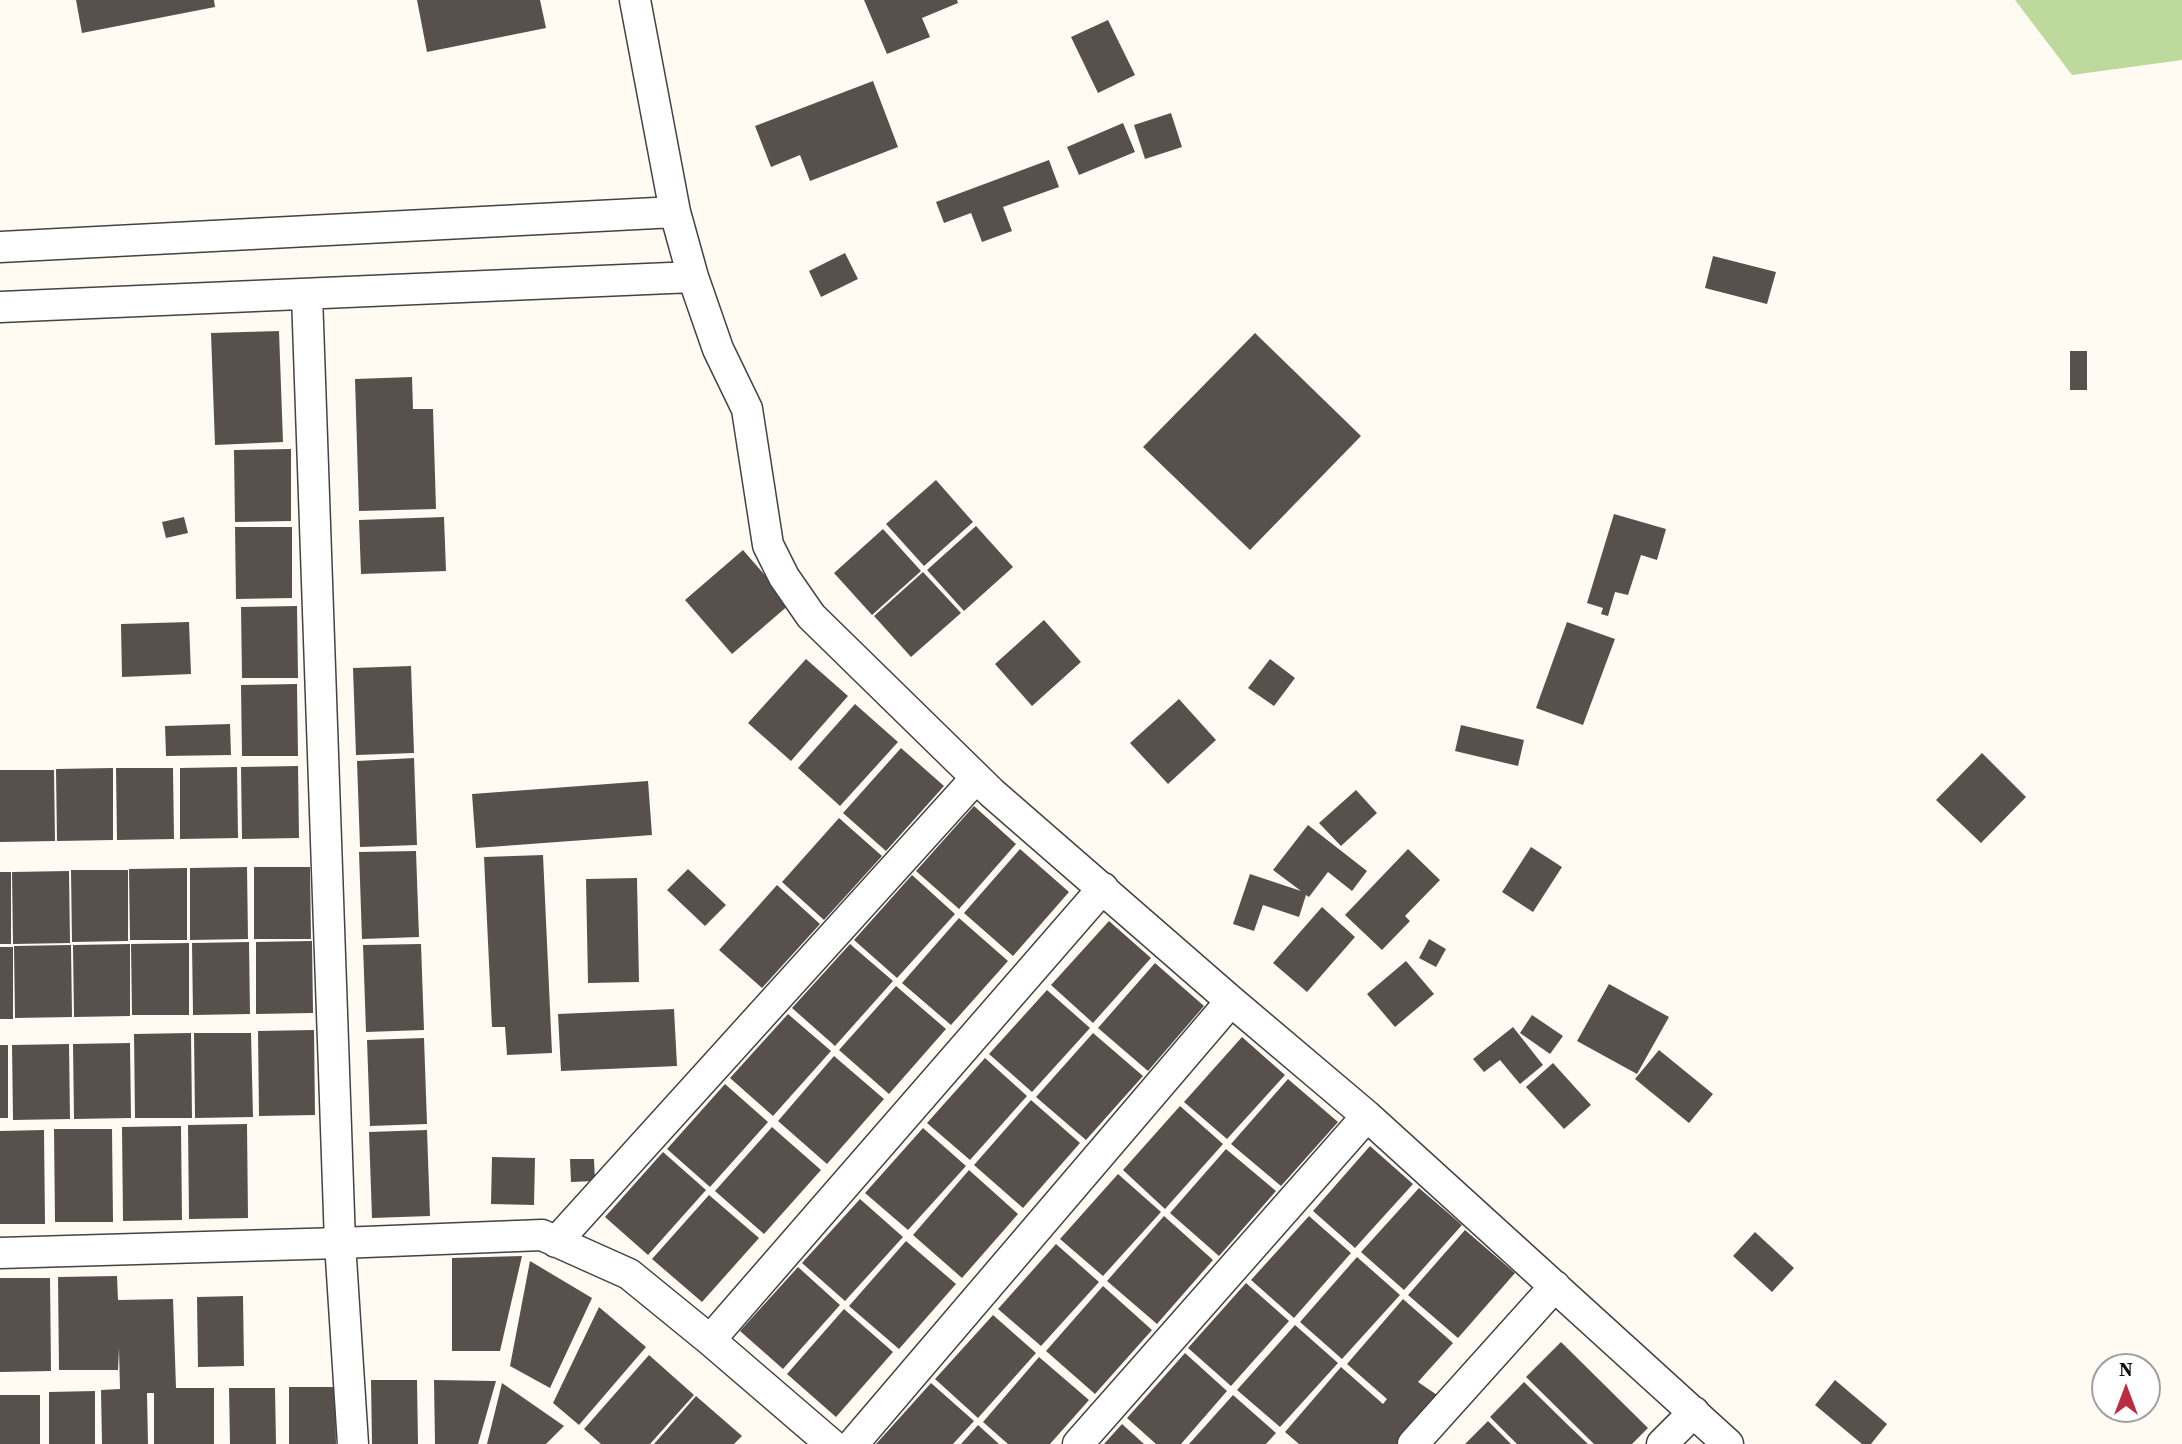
<!DOCTYPE html>
<style>
body{margin:0}
#map{position:relative;width:2182px;height:1444px;overflow:hidden;background:#fffbf3;font-family:"Source Serif 4",serif}
canvas{display:block}
.north{position:absolute;left:2091px;top:1353px;width:70px;height:70px;box-sizing:border-box;background:#fff;border:2px solid #9f9f9f;border-radius:50%;rotate:0deg;font-size:19px;font-weight:700;line-height:28px;text-align:center;color:#101010}
.north::after{content:'';display:block;margin:auto;width:24px;height:32px;background:#bd2b41;clip-path:polygon(50% 0,100% 100%,50% 72%,0 100%)}
</style>
<div id="map">
<canvas width="2182" height="1444"></canvas>
<div class="north">N</div>
</div>
<script>
const ctx = document.querySelector('canvas').getContext('2d');
ctx.lineJoin = 'round';
function paint(path, color) { ctx.fillStyle = color; ctx.fill(path, 'evenodd'); }
function trace(path, color, width, dash) { ctx.strokeStyle = color; ctx.lineWidth = width; ctx.lineCap = dash ? 'butt' : 'round'; ctx.setLineDash(dash || []); ctx.stroke(path); }
paint(new Path2D(`
 M 2015,0 L 2182,0 L 2182,60 L 2072,75 Z`), '#bed99c');
paint(new Path2D(`
 M 76,0 L 214,0 L 215,7 L 82,33 Z
 M 417,0 L 540,0 L 546,28 L 427,52 Z
 M 864,0 L 957,0 L 958,3 L 922,18 L 930,37 L 887,54 Z
 M 1108,20 L 1135,75 L 1098,93 L 1071,37 Z
 M 873,81 L 898,147 L 810,181 L 800,155 L 771,167 L 755,126 Z
 M 1171,113 L 1182,147 L 1145,159 L 1134,125 Z
 M 1123,123 L 1135,152 L 1079,175 L 1067,147 Z
 M 1049,160 L 1059,187 L 1003,207 L 1012,231 L 982,242 L 971,213 L 944,223 L 936,202 Z
 M 845,253 L 858,279 L 821,297 L 809,271 Z
 M 1713,256 L 1776,272 L 1767,304 L 1705,288 Z
 M 279,331 L 283,442 L 215,445 L 211,333 Z
 M 1255,333 L 1361,436 L 1250,550 L 1143,447 Z
 M 2070,351 L 2087,351 L 2087,390 L 2070,390 Z
 M 412,377 L 413,409 L 433,409 L 436,509 L 359,511 L 355,379 Z
 M 291,449 L 291,521 L 235,522 L 234,450 Z
 M 936,480 L 973,522 L 924,566 L 886,524 Z
 M 1614,514 L 1666,529 L 1657,560 L 1641,555 L 1628,595 L 1615,592 L 1608,616 L 1601,614 L 1603,608 L 1587,603 Z
 M 184,517 L 188,533 L 166,538 L 162,522 Z
 M 444,517 L 446,571 L 361,574 L 359,520 Z
 M 976,526 L 1013,567 L 964,611 L 927,570 Z
 M 235,527 L 292,527 L 292,598 L 236,599 Z
 M 883,529 L 921,571 L 872,615 L 834,573 Z
 M 743,550 L 790,604 L 732,654 L 685,600 Z
 M 923,572 L 961,613 L 911,657 L 874,616 Z
 M 297,606 L 298,678 L 242,678 L 241,607 Z
 M 1044,620 L 1081,662 L 1032,706 L 995,664 Z
 M 189,622 L 191,674 L 122,677 L 121,624 Z
 M 1567,622 L 1615,639 L 1583,725 L 1536,708 Z
 M 806,659 L 848,696 L 791,761 L 748,723 Z
 M 1270,659 L 1295,678 L 1274,706 L 1248,688 Z
 M 411,666 L 414,753 L 356,755 L 353,668 Z
 M 297,684 L 298,756 L 242,756 L 241,685 Z
 M 1179,699 L 1216,740 L 1168,784 L 1130,743 Z
 M 855,704 L 898,742 L 840,806 L 798,768 Z
 M 230,724 L 231,755 L 166,756 L 165,726 Z
 M 1461,725 L 1524,740 L 1518,766 L 1455,751 Z
 M 901,748 L 944,786 L 886,851 L 843,813 Z
 M 1982,753 L 2026,797 L 1981,843 L 1936,800 Z
 M 414,758 L 417,845 L 360,847 L 357,761 Z
 M 298,766 L 299,838 L 242,839 L 241,767 Z
 M 237,767 L 238,838 L 180,839 L 180,768 Z
 M 113,768 L 113,840 L 57,841 L 56,769 Z
 M 116,768 L 173,768 L 174,839 L 117,840 Z
 M 0,770 L 54,770 L 55,841 L 0,842 Z
 M 648,781 L 652,835 L 476,848 L 472,794 Z
 M 1356,790 L 1377,813 L 1341,846 L 1319,823 Z
 M 974,806 L 1016,844 L 959,909 L 916,871 Z
 M 839,818 L 882,856 L 824,920 L 782,882 Z
 M 1308,825 L 1367,871 L 1352,891 L 1328,872 L 1309,897 L 1306,895 L 1299,917 L 1263,905 L 1254,931 L 1233,924 L 1250,874 L 1301,891 L 1273,870 Z
 M 1531,847 L 1562,867 L 1533,912 L 1502,892 Z
 M 1020,849 L 1069,892 L 1013,956 L 964,913 Z
 M 1408,849 L 1440,880 L 1405,916 L 1410,921 L 1382,950 L 1345,915 Z
 M 416,851 L 419,937 L 362,939 L 359,852 Z
 M 543,855 L 552,1053 L 507,1055 L 505,1027 L 492,1027 L 484,857 Z
 M 247,867 L 248,939 L 190,940 L 190,868 Z
 M 254,867 L 310,867 L 311,939 L 254,939 Z
 M 187,868 L 187,940 L 130,940 L 129,869 Z
 M 688,869 L 726,905 L 705,926 L 667,890 Z
 M 71,870 L 128,870 L 128,941 L 72,942 Z
 M 69,871 L 70,943 L 13,944 L 12,872 Z
 M 0,872 L 11,872 L 11,944 L 0,944 Z
 M 912,875 L 955,914 L 897,978 L 854,940 Z
 M 637,878 L 639,982 L 588,983 L 586,879 Z
 M 777,885 L 820,924 L 762,988 L 719,950 Z
 M 1322,907 L 1355,937 L 1307,992 L 1273,963 Z
 M 959,918 L 1008,961 L 951,1025 L 902,983 Z
 M 1109,921 L 1151,958 L 1093,1023 L 1051,985 Z
 M 1429,939 L 1446,949 L 1436,967 L 1419,958 Z
 M 312,941 L 313,1013 L 256,1014 L 256,942 Z
 M 249,942 L 250,1014 L 193,1015 L 192,943 Z
 M 189,943 L 189,1015 L 132,1015 L 131,944 Z
 M 130,944 L 130,1016 L 74,1017 L 73,945 Z
 M 421,944 L 424,1030 L 366,1032 L 363,945 Z
 M 850,944 L 893,981 L 835,1046 L 792,1008 Z
 M 71,945 L 72,1017 L 15,1018 L 14,946 Z
 M 0,947 L 13,947 L 13,1019 L 0,1019 Z
 M 1406,961 L 1434,994 L 1395,1027 L 1367,994 Z
 M 1155,963 L 1204,1006 L 1148,1071 L 1098,1028 Z
 M 1609,984 L 1669,1017 L 1637,1074 L 1577,1041 Z
 M 896,986 L 946,1029 L 889,1094 L 839,1050 Z
 M 1047,990 L 1090,1028 L 1032,1092 L 989,1054 Z
 M 674,1009 L 677,1066 L 561,1071 L 558,1014 Z
 M 788,1014 L 831,1051 L 773,1116 L 730,1078 Z
 M 1532,1015 L 1563,1036 L 1550,1054 L 1520,1033 Z
 M 1513,1027 L 1543,1065 L 1520,1084 L 1500,1060 L 1484,1072 L 1473,1059 Z
 M 314,1030 L 315,1115 L 259,1116 L 258,1031 Z
 M 191,1033 L 192,1118 L 135,1118 L 134,1034 Z
 M 194,1033 L 251,1033 L 253,1117 L 195,1118 Z
 M 1093,1033 L 1143,1076 L 1086,1140 L 1036,1097 Z
 M 1242,1037 L 1285,1075 L 1227,1139 L 1184,1102 Z
 M 424,1038 L 427,1124 L 370,1126 L 367,1040 Z
 M 130,1043 L 131,1118 L 74,1119 L 73,1044 Z
 M 69,1044 L 70,1119 L 13,1120 L 12,1045 Z
 M 0,1045 L 8,1045 L 8,1118 L 0,1118 Z
 M 1659,1050 L 1713,1094 L 1689,1123 L 1635,1079 Z
 M 834,1056 L 884,1099 L 827,1164 L 778,1121 Z
 M 985,1058 L 1027,1096 L 970,1160 L 927,1123 Z
 M 1553,1063 L 1591,1105 L 1564,1129 L 1526,1087 Z
 M 1288,1079 L 1338,1122 L 1281,1186 L 1231,1144 Z
 M 725,1084 L 768,1122 L 710,1187 L 667,1149 Z
 M 1031,1100 L 1080,1143 L 1023,1208 L 974,1165 Z
 M 1180,1106 L 1223,1144 L 1165,1209 L 1123,1170 Z
 M 247,1124 L 248,1218 L 189,1219 L 188,1125 Z
 M 181,1126 L 182,1220 L 123,1221 L 122,1127 Z
 M 772,1127 L 821,1170 L 764,1234 L 715,1191 Z
 M 923,1128 L 966,1166 L 908,1230 L 865,1193 Z
 M 54,1129 L 112,1129 L 113,1222 L 55,1222 Z
 M 44,1130 L 45,1224 L 0,1224 L 0,1131 Z
 M 427,1130 L 430,1216 L 372,1218 L 369,1132 Z
 M 1370,1146 L 1413,1184 L 1355,1248 L 1313,1211 Z
 M 1226,1149 L 1276,1191 L 1219,1256 L 1170,1213 Z
 M 663,1152 L 706,1190 L 648,1255 L 605,1217 Z
 M 492,1157 L 535,1158 L 534,1205 L 491,1204 Z
 M 570,1159 L 594,1159 L 595,1181 L 571,1182 Z
 M 969,1170 L 1018,1214 L 962,1278 L 913,1235 Z
 M 1118,1174 L 1161,1212 L 1103,1276 L 1060,1239 Z
 M 1419,1188 L 1462,1225 L 1404,1290 L 1361,1252 Z
 M 709,1195 L 759,1238 L 702,1302 L 652,1259 Z
 M 860,1199 L 903,1237 L 845,1301 L 802,1263 Z
 M 1164,1216 L 1213,1260 L 1157,1324 L 1107,1281 Z
 M 1309,1216 L 1351,1253 L 1294,1318 L 1251,1280 Z
 M 1465,1230 L 1515,1273 L 1458,1338 L 1408,1295 Z
 M 1755,1232 L 1794,1268 L 1772,1292 L 1733,1256 Z
 M 906,1241 L 956,1284 L 899,1349 L 849,1306 Z
 M 1056,1244 L 1099,1282 L 1041,1346 L 998,1309 Z
 M 522,1256 L 500,1351 L 452,1351 L 452,1258 Z
 M 1357,1257 L 1400,1295 L 1342,1359 L 1300,1322 Z
 M 530,1261 L 592,1298 L 550,1388 L 510,1366 Z
 M 798,1267 L 840,1305 L 783,1369 L 740,1331 Z
 M 117,1276 L 118,1300 L 173,1299 L 176,1388 L 214,1388 L 214,1444 L 154,1444 L 154,1393 L 147,1393 L 148,1444 L 102,1444 L 101,1390 L 120,1389 L 119,1348 L 118,1370 L 59,1370 L 58,1277 Z
 M 0,1278 L 50,1278 L 51,1371 L 0,1372 Z
 M 1246,1283 L 1289,1321 L 1231,1386 L 1188,1348 Z
 M 1103,1286 L 1152,1330 L 1095,1394 L 1046,1351 Z
 M 243,1296 L 244,1366 L 198,1367 L 197,1297 Z
 M 1403,1299 L 1453,1343 L 1418,1382 L 1443,1399 L 1411,1444 L 1299,1444 L 1285,1432 L 1341,1367 L 1383,1404 L 1387,1399 L 1347,1364 Z
 M 599,1307 L 646,1347 L 579,1425 L 553,1403 Z
 M 844,1309 L 893,1352 L 836,1417 L 787,1374 Z
 M 993,1315 L 1036,1353 L 978,1418 L 935,1379 Z
 M 1295,1325 L 1338,1363 L 1280,1427 L 1237,1390 Z
 M 1561,1342 L 1648,1428 L 1632,1444 L 1594,1444 L 1526,1377 Z
 M 1185,1353 L 1227,1391 L 1181,1444 L 1156,1444 L 1127,1418 Z
 M 649,1355 L 694,1395 L 650,1444 L 601,1444 L 584,1429 Z
 M 1039,1357 L 1089,1400 L 1050,1444 L 1008,1444 L 983,1422 Z
 M 371,1380 L 417,1380 L 418,1444 L 372,1444 Z
 M 434,1380 L 496,1381 L 478,1444 L 435,1444 Z
 M 1835,1380 L 1887,1424 L 1871,1444 L 1862,1444 L 1815,1405 Z
 M 1524,1382 L 1569,1426 L 1588,1444 L 1517,1444 L 1490,1417 Z
 M 502,1383 L 564,1426 L 546,1444 L 487,1444 Z
 M 931,1383 L 974,1421 L 953,1444 L 876,1444 Z
 M 289,1387 L 335,1387 L 336,1444 L 289,1444 Z
 M 229,1388 L 275,1388 L 276,1444 L 230,1444 Z
 M 95,1391 L 95,1444 L 49,1444 L 49,1392 Z
 M 0,1395 L 40,1395 L 40,1444 L 0,1444 Z
 M 1233,1395 L 1276,1433 L 1266,1444 L 1189,1444 Z
 M 696,1396 L 742,1436 L 734,1444 L 654,1444 Z
 M 1488,1421 L 1511,1444 L 1465,1444 Z
 M 1122,1424 L 1144,1444 L 1104,1444 Z
 M 978,1425 L 999,1444 L 961,1444 Z`), '#58504c');
const street = new Path2D(`
 M 635,0 L 675,212 L 693,277 L 718,349 L 747,409 L 768,545 L 784,577 L 811,616 L 992,793 L 1231,1001 L 1367,1116 L 1728,1444
 M 0,247 L 675,212
 M 307,295 L 340,1243 L 353,1444
 M 0,307 L 693,277
 M 556,1242 L 976,778
 M 0,1253 L 340,1243 L 542,1235 L 629,1274 L 710,1340 L 831,1444
 M 710,1340 L 1103,888
 M 853,1444 L 1231,1001
 M 1078,1444 L 1367,1116
 M 1413,1444 L 1555,1286
 M 1662,1444 L 1694,1412`);
trace(street, '#434343', 33);
trace(street, '#fff', 30);
</script>
